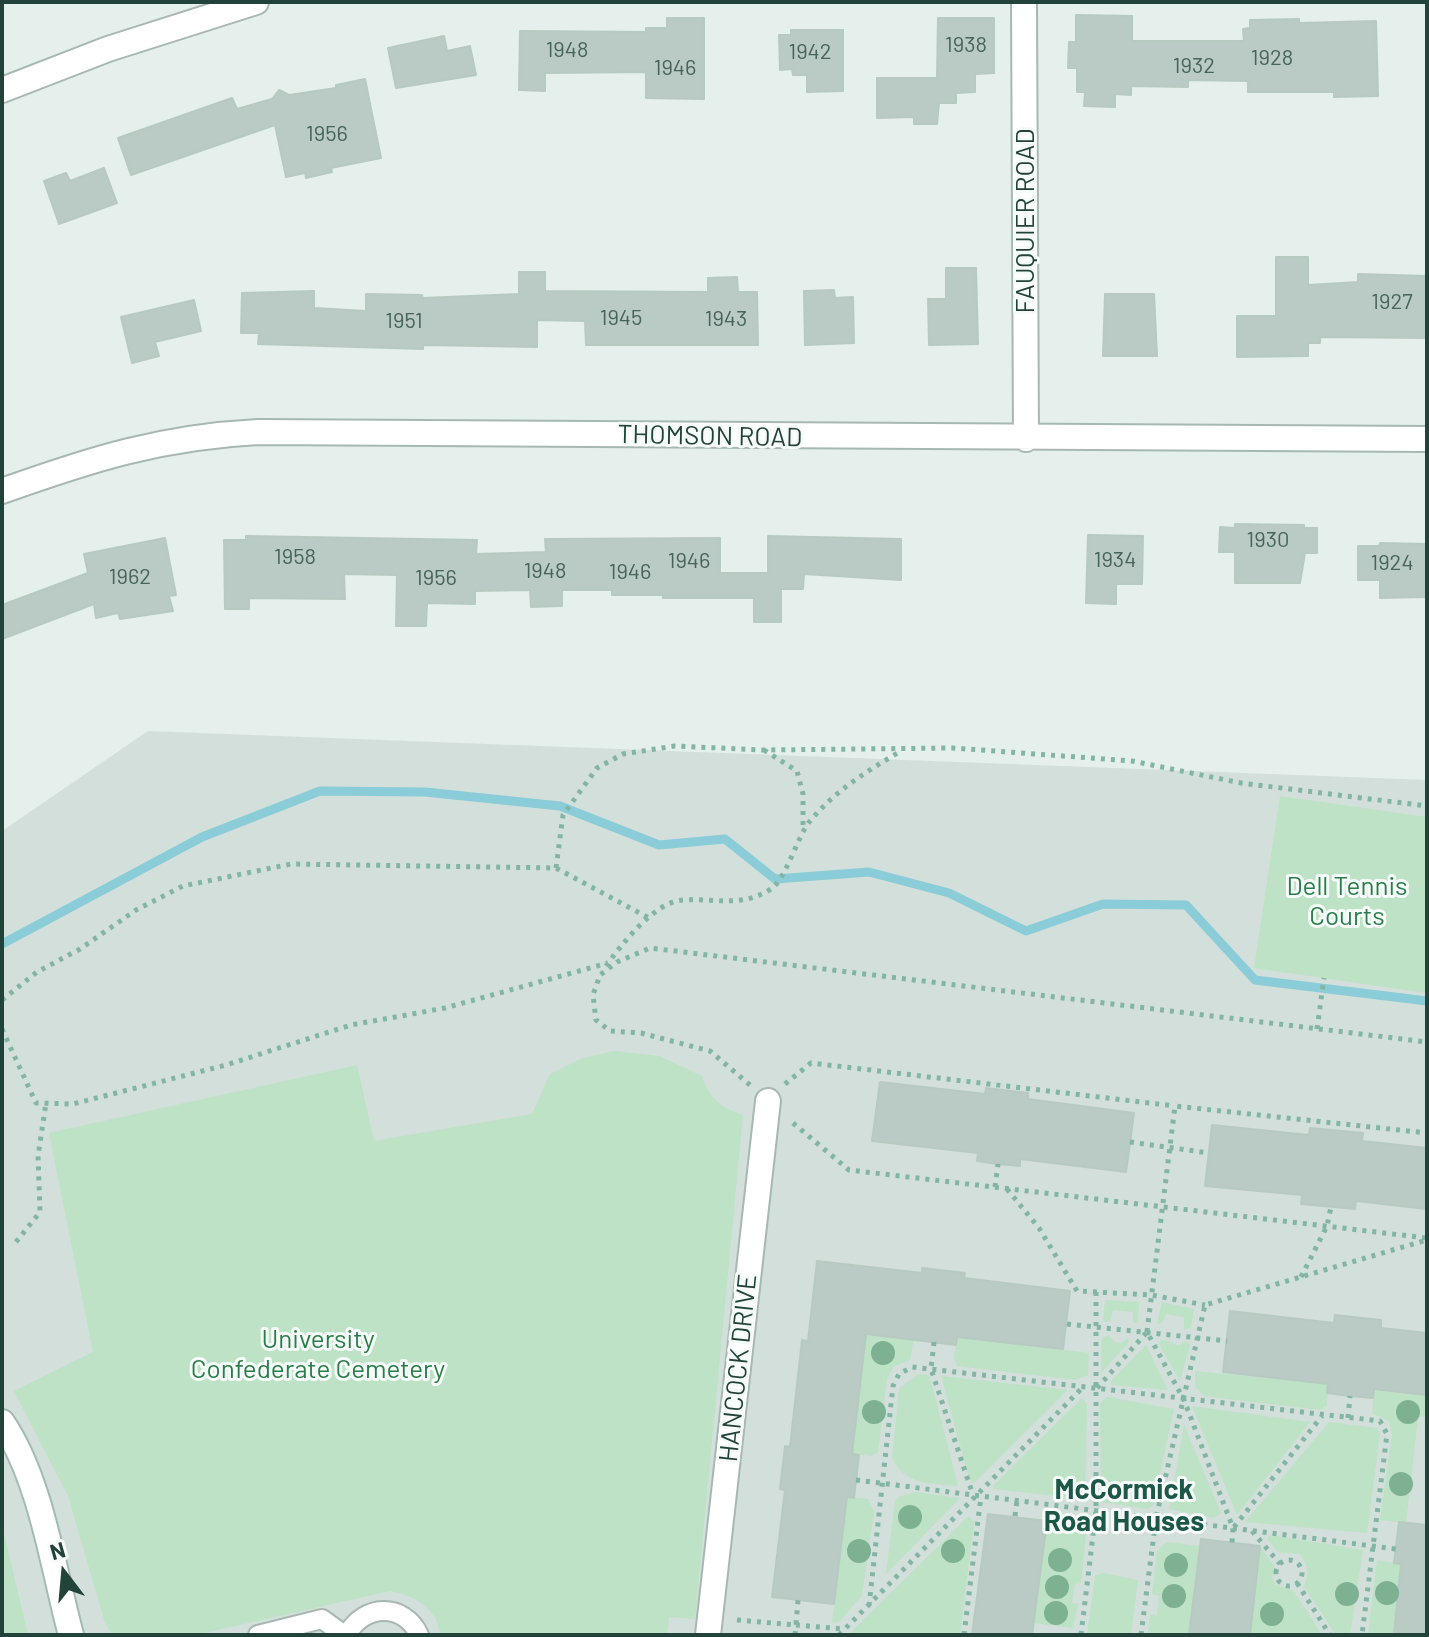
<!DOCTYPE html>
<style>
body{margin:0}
#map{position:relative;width:1429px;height:1637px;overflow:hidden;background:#e5efeb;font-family:Barlow,sans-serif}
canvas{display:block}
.frame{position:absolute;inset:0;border:4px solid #22433a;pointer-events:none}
.north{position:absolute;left:24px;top:1533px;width:80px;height:80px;-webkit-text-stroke:6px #f6fbf9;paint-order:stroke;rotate:344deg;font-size:22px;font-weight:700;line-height:32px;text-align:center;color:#22433a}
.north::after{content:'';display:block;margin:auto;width:28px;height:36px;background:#22433a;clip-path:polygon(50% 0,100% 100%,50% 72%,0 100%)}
</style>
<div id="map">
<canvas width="1429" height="1637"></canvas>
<div class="frame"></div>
<div class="north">N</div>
</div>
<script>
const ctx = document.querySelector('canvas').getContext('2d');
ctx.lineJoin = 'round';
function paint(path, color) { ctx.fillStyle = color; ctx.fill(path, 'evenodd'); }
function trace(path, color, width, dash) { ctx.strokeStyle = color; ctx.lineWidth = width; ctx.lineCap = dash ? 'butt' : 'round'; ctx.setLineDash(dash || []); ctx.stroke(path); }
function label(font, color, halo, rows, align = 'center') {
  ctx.font = font + ' Barlow,sans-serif'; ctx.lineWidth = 6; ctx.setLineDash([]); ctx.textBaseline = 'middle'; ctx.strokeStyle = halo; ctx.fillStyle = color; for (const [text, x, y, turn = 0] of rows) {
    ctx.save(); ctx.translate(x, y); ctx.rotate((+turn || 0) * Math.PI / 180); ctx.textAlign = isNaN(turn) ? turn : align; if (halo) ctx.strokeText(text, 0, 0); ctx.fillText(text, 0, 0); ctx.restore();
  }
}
paint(new Path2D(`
 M 148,731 L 1427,780 L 1427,1635 L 2,1635 L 2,831 Z`), '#d3dfda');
paint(new Path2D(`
 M 1280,796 L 1427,817 L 1427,993 L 1254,968 Z
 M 615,1051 L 659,1056 L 702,1076 C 709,1098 721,1108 743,1115 L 695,1619 L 669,1617 L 667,1635 L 440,1635 C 437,1606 414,1596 390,1591 L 195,1635 L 112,1635 L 105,1623 L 68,1496 L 14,1391 L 93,1352 L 49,1133 L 357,1065 L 374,1141 L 532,1114 L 550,1074 L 583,1058 Z
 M 1105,1300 L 1139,1302 L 1138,1323 L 1133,1323 L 1133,1312 L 1113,1310 L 1110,1322 L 1103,1321 Z
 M 1162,1302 L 1194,1309 L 1191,1328 L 1184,1330 L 1184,1317 L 1166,1314 L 1163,1322 L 1157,1324 Z
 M 859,1326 L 915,1332 L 910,1360 L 894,1366 L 887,1379 L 878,1452 L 872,1456 L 852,1454 L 865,1349 Z
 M 1109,1335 L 1114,1342 L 1122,1343 L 1127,1338 L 1130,1341 L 1101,1373 L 1102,1338 Z
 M 957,1337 L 1089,1353 L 1088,1375 L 1075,1380 L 957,1366 L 954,1358 Z
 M 1162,1339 L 1179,1346 L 1185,1341 L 1190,1345 L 1180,1381 L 1159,1344 Z
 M 1146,1345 L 1168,1390 L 1111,1385 L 1111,1381 Z
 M 1195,1371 L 1328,1384 L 1327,1405 L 1320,1410 L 1204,1396 L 1195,1387 Z
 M 926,1374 L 930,1377 L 958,1486 C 931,1483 905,1486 892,1458 L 899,1389 L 917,1375 Z
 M 941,1376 L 1068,1390 L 974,1483 L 970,1481 Z
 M 1374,1389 L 1427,1395 L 1427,1417 L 1418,1417 L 1406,1523 L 1380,1520 L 1392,1435 L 1389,1421 L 1372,1413 Z
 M 1107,1397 L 1174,1409 L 1153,1505 L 1148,1509 L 1101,1502 L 1100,1403 Z
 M 1082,1398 L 1087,1404 L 1085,1495 L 1081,1499 L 994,1489 L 993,1486 Z
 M 1192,1406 L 1310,1422 L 1237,1515 Z
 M 1329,1422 L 1377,1428 L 1380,1434 L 1367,1533 L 1245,1522 Z
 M 1184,1425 L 1221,1513 L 1214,1518 L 1169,1509 Z
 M 915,1492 L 960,1498 L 886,1574 L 895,1501 L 901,1496 Z
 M 847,1497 L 868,1499 L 874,1512 L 862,1595 L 839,1622 L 832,1623 Z
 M 969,1516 L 974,1522 L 960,1635 L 848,1635 Z
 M 2,1525 L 28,1635 L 2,1635 Z
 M 1046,1526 L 1086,1533 L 1081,1583 L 1075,1584 L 1072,1603 L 1078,1604 L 1073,1628 L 1034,1623 Z
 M 1270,1535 L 1363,1550 L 1350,1635 L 1336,1635 L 1304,1586 C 1309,1573 1309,1564 1299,1554 L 1278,1552 L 1267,1539 Z
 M 1167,1542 L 1200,1546 L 1189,1635 L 1148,1635 L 1150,1614 L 1157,1615 L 1159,1596 L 1152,1594 L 1157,1551 Z
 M 1260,1546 L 1274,1566 L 1272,1577 L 1276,1585 L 1294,1591 L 1322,1635 L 1250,1635 Z
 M 1377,1560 L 1401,1564 L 1394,1635 L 1368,1635 Z
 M 1103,1573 L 1138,1580 L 1131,1635 L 1087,1635 L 1095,1576 Z`), '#bde2c6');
trace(new Path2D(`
 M 2,944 L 202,837 L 320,791 L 425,792 L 560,806 L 659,845 L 725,839 L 775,879 L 869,872 L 949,893 L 1026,931 L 1103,904 L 1186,905 L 1255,980 L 1427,1001`), '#8accd8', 9);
const building = new Path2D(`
 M 1076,15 L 1132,16 L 1132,41 L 1244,41 L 1243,29 L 1250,28 L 1250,20 L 1299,19 L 1299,23 L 1376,21 L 1378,96 L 1334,97 L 1334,92 L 1248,92 L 1248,81 L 1188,80 L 1188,87 L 1131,86 L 1131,95 L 1115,94 L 1115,107 L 1084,106 L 1085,92 L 1077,92 L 1077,68 L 1068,68 L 1069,42 L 1076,42 Z
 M 667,18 L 704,18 L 704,99 L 646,98 L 646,72 L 545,73 L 545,91 L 519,90 L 520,31 L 646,32 L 646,28 L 667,28 Z
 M 938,18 L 994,18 L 994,73 L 975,74 L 975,92 L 956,93 L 956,103 L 939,103 L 937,124 L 914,124 L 914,117 L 877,118 L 877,78 L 937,78 Z
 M 791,30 L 843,30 L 843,91 L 807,92 L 807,75 L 793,75 L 792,69 L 780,70 L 779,35 L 791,35 Z
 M 444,36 L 447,51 L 470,46 L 476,75 L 396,88 L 388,48 Z
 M 365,79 L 381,158 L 331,168 L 332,172 L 306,178 L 305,173 L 286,177 L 275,125 L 131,175 L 118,138 L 232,98 L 237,109 L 272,99 L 279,90 L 289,95 L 336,88 L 336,85 Z
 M 104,168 L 117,203 L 59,224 L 44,181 L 66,173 L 70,181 Z
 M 1276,257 L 1308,257 L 1308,285 L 1358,282 L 1358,274 L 1427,276 L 1427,338 L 1320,337 L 1320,343 L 1308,343 L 1308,356 L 1237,357 L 1237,316 L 1276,316 Z
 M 946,268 L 976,268 L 978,344 L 929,345 L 928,299 L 946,299 Z
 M 519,272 L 545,272 L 545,291 L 708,292 L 708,278 L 737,277 L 738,292 L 757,292 L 758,345 L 586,345 L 585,321 L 537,320 L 537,347 L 423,345 L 423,349 L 258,344 L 259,333 L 241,333 L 242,293 L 314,291 L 314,308 L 366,311 L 366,294 L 422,295 L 423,298 L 519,294 Z
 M 834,290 L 835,298 L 853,297 L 854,343 L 805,345 L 804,291 Z
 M 1105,294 L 1154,294 L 1157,356 L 1103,356 Z
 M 194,300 L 201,331 L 155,342 L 159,356 L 132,363 L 121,317 Z
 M 1235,524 L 1304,525 L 1304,528 L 1317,528 L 1317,553 L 1305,553 L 1300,583 L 1235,583 L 1235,552 L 1219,552 L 1220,527 L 1235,528 Z
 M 1088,535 L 1143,536 L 1142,584 L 1116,584 L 1116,604 L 1086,603 Z
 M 246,536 L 477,540 L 476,554 L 546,552 L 545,539 L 720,538 L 720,573 L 768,573 L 768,536 L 901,539 L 901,580 L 804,574 L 803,589 L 781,589 L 781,622 L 754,622 L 754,598 L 663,598 L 663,595 L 612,595 L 612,590 L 562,590 L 562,606 L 531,607 L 530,590 L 475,591 L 475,604 L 427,603 L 426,626 L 396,626 L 397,575 L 344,574 L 345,599 L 249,598 L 249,609 L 225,609 L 224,540 L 246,540 Z
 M 165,538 L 176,595 L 169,596 L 173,611 L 120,619 L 118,613 L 96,618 L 94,604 L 2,639 L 2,605 L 88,573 L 84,554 Z
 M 1380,543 L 1427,544 L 1427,597 L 1380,598 L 1380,580 L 1358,580 L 1358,546 L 1379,546 Z
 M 880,1082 L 985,1094 L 986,1088 L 1028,1093 L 1028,1099 L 1134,1113 L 1126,1172 L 1020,1159 L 1020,1166 L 998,1164 L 977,1161 L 978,1153 L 872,1141 Z
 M 1212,1125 L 1309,1135 L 1310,1128 L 1363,1133 L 1362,1141 L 1427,1148 L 1427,1209 L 1356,1201 L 1355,1209 L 1301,1204 L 1302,1195 L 1205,1186 Z
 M 817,1261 L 922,1273 L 922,1268 L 965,1273 L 964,1278 L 1070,1291 L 1063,1349 L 957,1337 L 956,1345 L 866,1334 L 852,1454 L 859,1455 L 854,1498 L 847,1497 L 834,1604 L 772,1597 L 785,1490 L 780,1489 L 785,1446 L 790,1447 L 802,1340 L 808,1341 Z
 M 1230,1311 L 1334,1323 L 1335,1315 L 1381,1320 L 1381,1328 L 1427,1333 L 1427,1395 L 1374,1389 L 1373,1398 L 1350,1396 L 1327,1393 L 1328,1384 L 1223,1372 Z
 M 988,1514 L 1047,1521 L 1032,1635 L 972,1635 Z
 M 1399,1522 L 1427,1525 L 1427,1635 L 1394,1635 L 1401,1564 L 1394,1563 Z
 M 1201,1539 L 1260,1546 L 1250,1635 L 1189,1635 Z`);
paint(building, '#bacac4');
trace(building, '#b7cac2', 2);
const service = new Path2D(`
 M 258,1635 L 322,1619 L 344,1635
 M 347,1635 C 363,1604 404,1602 419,1635`);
const minor = new Path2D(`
 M 1024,2 L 1026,439
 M 2,90 L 108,49 L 256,2
 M 2,491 C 92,459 161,437 258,432 L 1427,439
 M 708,1635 L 768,1101`);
const secondary = new Path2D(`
 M 2,1422 C 41,1479 53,1568 71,1635`);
trace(service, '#a7b8b2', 22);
trace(minor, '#a7b8b2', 28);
trace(secondary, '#a2bcb3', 28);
trace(new Path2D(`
 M 764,750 L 797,771 L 803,794 L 803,829
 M 556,868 L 563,815 L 597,768 L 623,754 L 675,746 L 763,750 L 953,748 L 1132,761 L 1241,783 L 1427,806
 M 606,966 C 621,945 655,901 683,900 C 715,898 742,908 771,889 C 786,879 797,837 810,821 C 836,790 867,771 901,751
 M 2,1000 L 37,972 L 80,949 L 136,910 L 183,886 L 291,864 L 556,868 L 649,918
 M 2,1029 L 36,1103 L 73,1104 L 226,1065 L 351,1025 L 445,1008 L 608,963
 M 1317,1029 L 1324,978
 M 785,1084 L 811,1063 L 1175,1106
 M 750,1085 L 710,1051 L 641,1033 L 610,1031 L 596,1020 L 593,995 L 600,975 L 617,962 L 650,948 L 1427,1042
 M 793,1123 L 849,1170 L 1427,1238
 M 1130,1142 L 1209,1153
 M 995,1187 L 998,1164
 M 1007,1189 L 1039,1228 L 1077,1291 L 1151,1295 L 1205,1305
 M 16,1242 L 40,1212 L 38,1156 L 46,1103
 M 1301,1277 L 1327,1226 L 1331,1207
 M 1067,1324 L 1227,1341
 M 1147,1332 L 1175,1106 L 1427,1133
 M 934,1342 L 931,1369 L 973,1495
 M 1097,1388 L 1147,1332 L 1184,1400 L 1233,1528 L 1232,1543
 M 1348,1418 L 1350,1396
 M 856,1480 L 1396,1549
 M 1015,1516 L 1017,1500
 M 1234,1527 L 1322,1416
 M 1252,1531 L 1280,1564
 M1276 1573a13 13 0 1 1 26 0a13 13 0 1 1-26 0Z
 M 1297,1583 L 1330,1635
 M 869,1606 L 893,1386 L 899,1374 L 912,1367 L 1380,1421 L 1387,1434 L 1362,1635
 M 737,1620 L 796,1625 L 798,1600
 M 795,1635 L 796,1625 L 844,1629
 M 839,1635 L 1082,1388
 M 964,1635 L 981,1496
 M 1081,1635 L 1096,1510 L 1096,1292
 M 1141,1635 L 1156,1518 L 1205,1305 L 1427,1240`), '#83b5a5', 5, [4, 6]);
trace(service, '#fff', 18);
trace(minor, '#fff', 24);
trace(secondary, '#fff', 24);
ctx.fillStyle = '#7eb192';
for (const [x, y] of [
 [883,1353],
 [874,1412],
 [1408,1412],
 [1401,1484],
 [910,1517],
 [859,1551],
 [953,1551],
 [1060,1560],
 [1176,1565],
 [1057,1587],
 [1387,1593],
 [1347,1594],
 [1174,1596],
 [1056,1613],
 [1272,1614]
]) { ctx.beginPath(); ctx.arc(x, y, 12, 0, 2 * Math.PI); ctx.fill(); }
label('22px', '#48655c', null, [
 ["1938",966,45],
 ["1948",567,50],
 ["1942",810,52],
 ["1928",1272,58],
 ["1932",1194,66],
 ["1946",675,68],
 ["1956",327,134],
 ["1927",1392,302],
 ["1945",621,318],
 ["1943",726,319],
 ["1951",404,321],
 ["1930",1268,540],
 ["1958",295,557],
 ["1934",1115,560],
 ["1946",689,561],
 ["1924",1392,563],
 ["1948",545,571],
 ["1946",630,572],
 ["1962",130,577],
 ["1956",436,578]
]);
label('26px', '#22433a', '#f6fbf9', [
 ["FAUQUIER ROAD",1025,221,-90],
 ["THOMSON ROAD",710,436,1],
 ["HANCOCK DRIVE",738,1368,-84]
]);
label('26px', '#297e49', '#f6fbf9', [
 ["Dell Tennis",1347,886],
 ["Courts",1347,916],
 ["University",318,1339],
 ["Confederate Cemetery",318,1369]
]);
label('bold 28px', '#1c5748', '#f6fbf9', [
 ["McCormick",1124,1490],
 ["Road Houses",1124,1522]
]);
</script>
